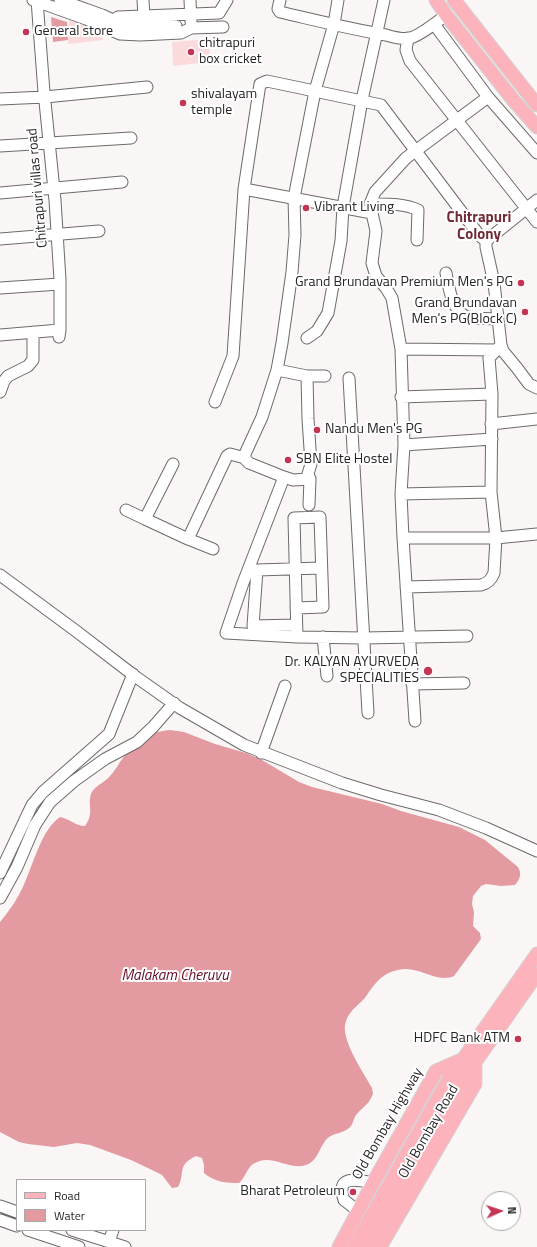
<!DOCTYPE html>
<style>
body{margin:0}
#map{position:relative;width:537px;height:1247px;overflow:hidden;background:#fbf6f6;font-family:"Titillium Web",sans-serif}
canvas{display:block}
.legend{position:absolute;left:16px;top:1179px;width:130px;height:52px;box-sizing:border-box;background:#fff;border:1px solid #a9a8a8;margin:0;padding:5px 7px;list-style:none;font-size:12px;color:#272525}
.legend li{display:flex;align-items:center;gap:8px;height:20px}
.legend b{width:20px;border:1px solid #a9a8a8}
.north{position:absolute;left:481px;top:1191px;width:40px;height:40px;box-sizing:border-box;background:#fff;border:1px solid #a9a8a8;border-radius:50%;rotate:87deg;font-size:11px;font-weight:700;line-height:16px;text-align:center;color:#272525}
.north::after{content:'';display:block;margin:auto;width:14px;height:18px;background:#c43453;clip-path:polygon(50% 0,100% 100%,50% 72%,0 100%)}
</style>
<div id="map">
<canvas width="537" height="1247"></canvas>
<ul class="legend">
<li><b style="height:5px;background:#fdb3bc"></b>Road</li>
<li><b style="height:11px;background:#e39ba1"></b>Water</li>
</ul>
<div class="north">N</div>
</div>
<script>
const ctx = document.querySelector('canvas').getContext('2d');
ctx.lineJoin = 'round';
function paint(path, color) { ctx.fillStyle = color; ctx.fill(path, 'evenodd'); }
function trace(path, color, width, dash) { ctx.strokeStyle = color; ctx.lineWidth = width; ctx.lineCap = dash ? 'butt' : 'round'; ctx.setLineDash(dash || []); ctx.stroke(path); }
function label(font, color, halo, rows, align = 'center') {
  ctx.font = font + ' "Titillium Web",sans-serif'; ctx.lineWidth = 4; ctx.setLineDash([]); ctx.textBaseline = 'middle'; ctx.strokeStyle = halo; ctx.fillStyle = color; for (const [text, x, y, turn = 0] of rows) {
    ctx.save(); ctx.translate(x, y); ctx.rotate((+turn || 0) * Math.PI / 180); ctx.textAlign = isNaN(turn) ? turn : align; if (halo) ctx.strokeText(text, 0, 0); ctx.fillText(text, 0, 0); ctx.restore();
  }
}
paint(new Path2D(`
 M 69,20 L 96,30 L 103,38 L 103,40 L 68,44 Z
 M 209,39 L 210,62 L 173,66 L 172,42 Z`), '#fbdadc');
paint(new Path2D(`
 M 51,17 L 67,22 L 68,40 L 53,42 Z
 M 170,730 L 184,732 L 215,744 L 246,753 L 262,760 L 299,782 L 312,787 L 382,804 L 401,811 L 459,827 L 485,840 L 518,867 C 522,874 520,879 515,885 L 501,886 L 486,884 L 481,886 L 473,896 L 472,904 L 474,912 L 473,926 L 480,933 L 481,939 L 454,976 C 437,983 423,969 406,969 C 386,970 378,979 367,995 C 361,1004 350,1009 346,1021 C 339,1038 364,1073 372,1088 L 373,1094 C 371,1098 369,1102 367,1104 C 363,1108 359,1111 356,1115 C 353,1120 353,1125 349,1128 C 343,1133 335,1133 329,1137 C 319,1145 319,1161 306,1165 C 289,1171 271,1152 253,1164 C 247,1168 245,1178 239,1183 C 226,1183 214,1182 204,1173 L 204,1165 L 202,1158 L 196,1156 C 176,1166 186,1172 178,1187 L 172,1188 L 162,1175 L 152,1170 L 131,1160 L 90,1145 L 77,1143 L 54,1147 L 28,1144 L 19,1142 L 0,1132 L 0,922 C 10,910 19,897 25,882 C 34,862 42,829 60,817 C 70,819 76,826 85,826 C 95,812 87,806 91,794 C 94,786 104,783 109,777 C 113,773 117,767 120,762 C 134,743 146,732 170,730 Z`), '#e39ba1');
const minor = new Path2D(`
 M 33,0 L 86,19 L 120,34 L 140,35 L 181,33 L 191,28 L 223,27
 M 37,0 L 44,92 L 55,200 L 60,280 L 60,330 L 59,337
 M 60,0 L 102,15 L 126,26 L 176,26
 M 143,0 L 144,16
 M 190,0 L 191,22
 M 280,0 L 278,9 L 280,12 C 315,20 350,29 386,35 C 393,37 403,40 410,38 C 421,35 437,22 446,15
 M 111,22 L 118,17 L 219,13 L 227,0
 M 434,24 L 488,97 L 537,153
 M 408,38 L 406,50 L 410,61 L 537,222
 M 0,99 L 45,97 L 147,87
 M 0,146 L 131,138
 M 244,189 L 372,213
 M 0,193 L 122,182
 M 537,200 L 486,241 L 486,247 L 494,283 L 501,345 L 489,358 L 492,394 L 491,492 L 496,538 L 537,534
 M 370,204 C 385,204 404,203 418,210 L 417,240
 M 0,239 L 99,231
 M 446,273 C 449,288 452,314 470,318 C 479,319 489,318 498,319
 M 0,288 L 60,284
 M 0,335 L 60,330
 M 307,338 L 317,331 L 328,313 L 341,241 L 343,207 L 362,100 L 384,0
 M 501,345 L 503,351 L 517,368 L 529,384 L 537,388
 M 401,349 L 496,350
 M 277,370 L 307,376 L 325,376
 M 307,376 L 308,419 L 311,464 L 308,474 L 310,479 L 293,480 L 284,477 L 249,463 L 245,459 L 245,454 L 262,417 L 277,370 L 282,343 L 292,272 L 295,235 L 294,198 L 315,91 L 334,24 L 338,0
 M 349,378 L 368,713
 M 0,392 L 4,381 L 8,376 L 28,366 L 33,360 L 33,332
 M 401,397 L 492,394
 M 215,402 L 233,356 L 244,189 L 260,84 L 267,81 L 381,105 L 479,235 L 486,241
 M 491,424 L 537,419
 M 404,445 L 492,439
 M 173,464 L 145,519 L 188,539 L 227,456 L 230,454 L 245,458
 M 284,477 L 243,583 L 226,633 L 297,637 L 364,638 L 467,636
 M 401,494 L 491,492
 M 309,505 L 310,479
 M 126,510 L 145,519
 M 403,538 L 496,538 L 494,573 C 491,580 488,583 481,585 L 406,587
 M 188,539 L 213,549
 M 0,575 L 76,631 L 136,677 L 180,708 L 244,745 L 342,783 L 381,795 L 439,810 L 486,828 L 537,851
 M 296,608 L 323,607 L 320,517 L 294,518 L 297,637
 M 296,625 L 253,626 L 257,570 L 321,568
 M 323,637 L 327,676
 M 412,684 L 464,683
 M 415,721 L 403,538 L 401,494 L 404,445 L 401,349 L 392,298 L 386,288 L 376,276 L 372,263 L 376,231 L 370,204 L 375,192 L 406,158 L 488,97
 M 261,753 L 285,686
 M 0,873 L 32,805 L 43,792 L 109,734 L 133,674
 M 0,898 L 17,867 L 35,825 L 50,802 L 74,781 L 105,759 L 137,742 L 153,727 L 174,703
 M 0,1206 L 17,1212
 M 358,1211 L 344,1200 C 335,1174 358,1180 373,1183
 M 0,1220 L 17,1226
 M 28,1230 L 79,1247
 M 72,1230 L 125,1247
 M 109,1242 L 113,1230`);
const major = new Path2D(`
 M 436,0 L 446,15 L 514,101 L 537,127
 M 454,0 L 537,105
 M 339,1247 L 373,1183 L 436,1071 L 461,1060
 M 354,1247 L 447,1082 L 537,954
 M 367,1247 L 457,1088 L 537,974
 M 380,1247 L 475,1084 L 475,1063`);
trace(minor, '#6e6a6a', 13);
trace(major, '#d4d3d3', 15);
trace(minor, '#fff', 11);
trace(major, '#fdb3bc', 13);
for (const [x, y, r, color] of [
 [26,32,4,"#c43453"],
 [191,52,4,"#c43453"],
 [183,103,4,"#c43453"],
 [306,208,4,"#c43453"],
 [521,283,4,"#c43453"],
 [525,312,4,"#c43453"],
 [317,430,4,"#c43453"],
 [288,460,4,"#c43453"],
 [428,671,5,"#c43453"],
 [518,1039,4,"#c43453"],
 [353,1192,4,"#c43453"]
]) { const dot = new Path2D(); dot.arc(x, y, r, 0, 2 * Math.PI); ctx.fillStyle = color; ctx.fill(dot); trace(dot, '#fff', 1.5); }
label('14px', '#272525', '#fff', [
 ["General store",34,32],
 ["chitrapuri",199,44],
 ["box cricket",199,60],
 ["shivalayam",191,95],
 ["temple",191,111],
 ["Vibrant Living",314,208],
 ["Grand Brundavan Premium Men's PG",513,283,"right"],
 ["Grand Brundavan",517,304,"right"],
 ["Men's PG(Block C)",517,320,"right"],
 ["Nandu Men's PG",325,430],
 ["SBN Elite Hostel",296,460],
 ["Dr. KALYAN AYURVEDA",419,663,"right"],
 ["SPECIALITIES",419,679,"right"],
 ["HDFC Bank ATM",510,1039,"right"],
 ["Bharat Petroleum",345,1192,"right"]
], 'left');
label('14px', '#272525', '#fff', [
 ["Chitrapuri villas road",38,188,-95],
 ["Old Bombay Highway",388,1124,-60],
 ["Old Bombay Road",429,1132,-60]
]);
label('bold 15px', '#722b36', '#fff', [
 ["Chitrapuri",479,218],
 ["Colony",479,235]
]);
label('italic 15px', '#600a21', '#fff', [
 ["Malakam Cheruvu",175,976]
]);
</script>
